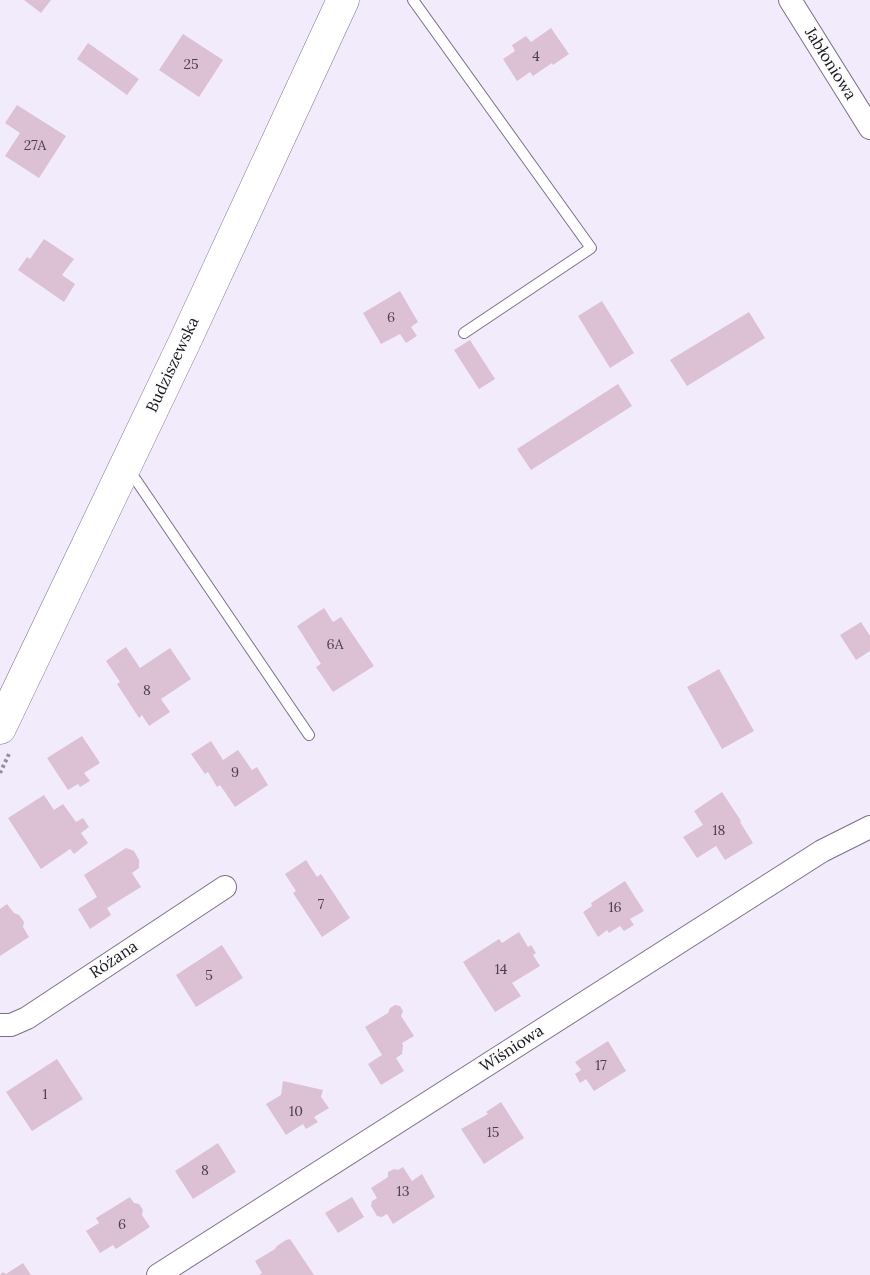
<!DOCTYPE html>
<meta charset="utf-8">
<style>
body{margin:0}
canvas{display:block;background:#f2ebfc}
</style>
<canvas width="870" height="1275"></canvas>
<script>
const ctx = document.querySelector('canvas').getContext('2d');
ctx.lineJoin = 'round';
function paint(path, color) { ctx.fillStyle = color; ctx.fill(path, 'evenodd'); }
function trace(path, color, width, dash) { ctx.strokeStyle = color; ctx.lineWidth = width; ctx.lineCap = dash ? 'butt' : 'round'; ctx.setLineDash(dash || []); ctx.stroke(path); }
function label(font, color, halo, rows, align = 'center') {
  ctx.font = font + ' Lora,serif'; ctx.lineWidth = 4.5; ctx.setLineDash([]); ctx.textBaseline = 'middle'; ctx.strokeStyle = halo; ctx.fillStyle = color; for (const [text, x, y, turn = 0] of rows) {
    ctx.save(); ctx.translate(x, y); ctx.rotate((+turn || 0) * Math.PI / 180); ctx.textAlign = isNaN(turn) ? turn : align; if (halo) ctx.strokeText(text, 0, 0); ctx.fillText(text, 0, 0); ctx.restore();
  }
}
paint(new Path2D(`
 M 24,0 L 51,0 L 41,13 Z
 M 551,28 L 569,54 L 553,65 L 552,63 L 533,76 L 530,72 L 517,81 L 503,59 L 515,51 L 512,45 L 526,36 L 531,42 Z
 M 183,34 L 223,60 L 199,97 L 159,70 Z
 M 88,43 L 139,79 L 127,95 L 77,59 Z
 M 17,105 L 66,136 L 39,178 L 5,156 L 20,133 L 5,123 Z
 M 44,239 L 74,259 L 62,275 L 75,284 L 64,302 L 18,270 L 27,257 L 30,259 Z
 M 400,291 L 418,322 L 411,327 L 417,336 L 406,343 L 400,334 L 381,344 L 363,313 Z
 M 602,301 L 634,353 L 610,368 L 578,316 Z
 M 749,312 L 765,338 L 687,386 L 670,360 Z
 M 470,340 L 495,379 L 479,389 L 454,350 Z
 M 618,384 L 632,406 L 531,470 L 517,449 Z
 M 324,608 L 333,622 L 341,617 L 374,666 L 333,692 L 316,667 L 321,664 L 297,626 Z
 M 861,622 L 870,636 L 870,651 L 856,660 L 840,635 Z
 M 126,647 L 140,668 L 170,648 L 191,679 L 161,699 L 170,712 L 149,726 L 142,715 L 139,718 L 117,684 L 120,682 L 106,661 Z
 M 719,669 L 754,731 L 722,749 L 687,687 Z
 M 82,736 L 100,763 L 84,773 L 90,781 L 80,787 L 78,784 L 68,790 L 47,758 Z
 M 211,741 L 223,760 L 238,750 L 252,770 L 257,767 L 268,785 L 235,807 L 220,785 L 217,787 L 208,772 L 205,774 L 191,754 Z
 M 722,792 L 741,821 L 740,822 L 753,843 L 725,860 L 716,846 L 697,858 L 683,837 L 703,825 L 694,811 Z
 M 44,795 L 54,810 L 63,804 L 76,822 L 83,818 L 89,827 L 81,833 L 88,843 L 74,854 L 70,849 L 41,869 L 8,818 Z
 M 126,848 L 134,851 L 139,860 L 139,868 L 132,873 L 141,887 L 107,908 L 111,915 L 90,929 L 78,909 L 97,897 L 84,875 Z
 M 306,860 L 317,877 L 321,874 L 350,918 L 322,937 L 293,893 L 296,891 L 285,874 Z
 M 625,881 L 644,911 L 630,919 L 634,925 L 624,931 L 620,926 L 609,933 L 607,930 L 598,937 L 583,912 L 592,906 L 591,903 Z
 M 7,904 L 14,913 L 19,915 L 24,922 L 23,927 L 29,937 L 0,956 L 0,909 Z
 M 519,932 L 528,947 L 531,945 L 536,953 L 533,955 L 540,966 L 512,983 L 521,996 L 495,1012 L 463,962 L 499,939 L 502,943 Z
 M 222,945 L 243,978 L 196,1007 L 176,975 Z
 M 395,1005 L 400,1006 L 403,1011 L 401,1016 L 414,1036 L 402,1043 L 403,1045 L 402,1054 L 396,1058 L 404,1071 L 381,1085 L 368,1064 L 382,1055 L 365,1027 L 388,1013 L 390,1008 Z
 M 608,1041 L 626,1071 L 594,1091 L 586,1079 L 580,1083 L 575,1074 L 581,1070 L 575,1062 Z
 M 57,1059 L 83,1099 L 32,1131 L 6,1092 Z
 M 283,1081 L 323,1090 L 321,1097 L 329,1108 L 314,1117 L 318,1122 L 306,1129 L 303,1124 L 286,1135 L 266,1104 L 281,1095 Z
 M 501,1102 L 524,1138 L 484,1164 L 461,1129 L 488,1114 L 486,1112 Z
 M 218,1143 L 236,1172 L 193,1199 L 175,1171 Z
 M 403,1167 L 412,1181 L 422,1174 L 435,1197 L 393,1224 L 387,1214 L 382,1217 L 377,1216 L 371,1206 L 372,1201 L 377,1198 L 371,1188 L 388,1177 L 388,1172 L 394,1169 L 398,1170 Z
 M 130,1197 L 134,1203 L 139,1204 L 143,1210 L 142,1215 L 150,1227 L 116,1249 L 113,1245 L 100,1253 L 86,1231 L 99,1223 L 96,1218 Z
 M 352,1197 L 364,1217 L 338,1233 L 325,1213 Z
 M 290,1239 L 314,1275 L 259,1275 L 262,1273 L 255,1261 L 275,1249 L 277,1246 L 286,1240 Z
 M 23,1263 L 31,1275 L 0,1275 L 3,1272 L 6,1274 Z`), '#dcc0d3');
const lane = new Path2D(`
 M 413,0 L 591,248 L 464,333
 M 126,473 L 136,480 L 309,735`);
const street = new Path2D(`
 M 790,0 L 870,128
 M 0,1025 L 11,1025 L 27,1018 L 225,887
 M 158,1275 L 822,851 L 870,827`);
const secondary = new Path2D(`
 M 0,728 L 186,339 L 343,0`);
trace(lane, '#7a6f88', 12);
trace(street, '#7a6f88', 24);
trace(secondary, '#7a6f88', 33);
trace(new Path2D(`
 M 0,773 L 9,754`), '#96909e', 4, [3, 3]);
trace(lane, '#fff', 10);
trace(street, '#fff', 22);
trace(secondary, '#fff', 32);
label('14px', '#4a3f4b', null, [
 ["4",536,57],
 ["25",191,65],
 ["27A",35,146],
 ["6",391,318],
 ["6A",335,645],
 ["8",147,691],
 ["9",235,773],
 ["18",719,831],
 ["7",321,905],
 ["16",615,908],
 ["14",501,970],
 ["5",209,976],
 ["17",601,1066],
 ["1",45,1095],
 ["10",296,1112],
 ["15",493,1133],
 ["8",205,1171],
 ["13",403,1192],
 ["6",122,1225]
]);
label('16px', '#19141e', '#fcfcfc', [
 ["Jabłoniowa",830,64,58],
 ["Budziszewska",173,365,-65],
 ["Różana",114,960,-34],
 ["Wiśniowa",512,1049,-33]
]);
</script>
